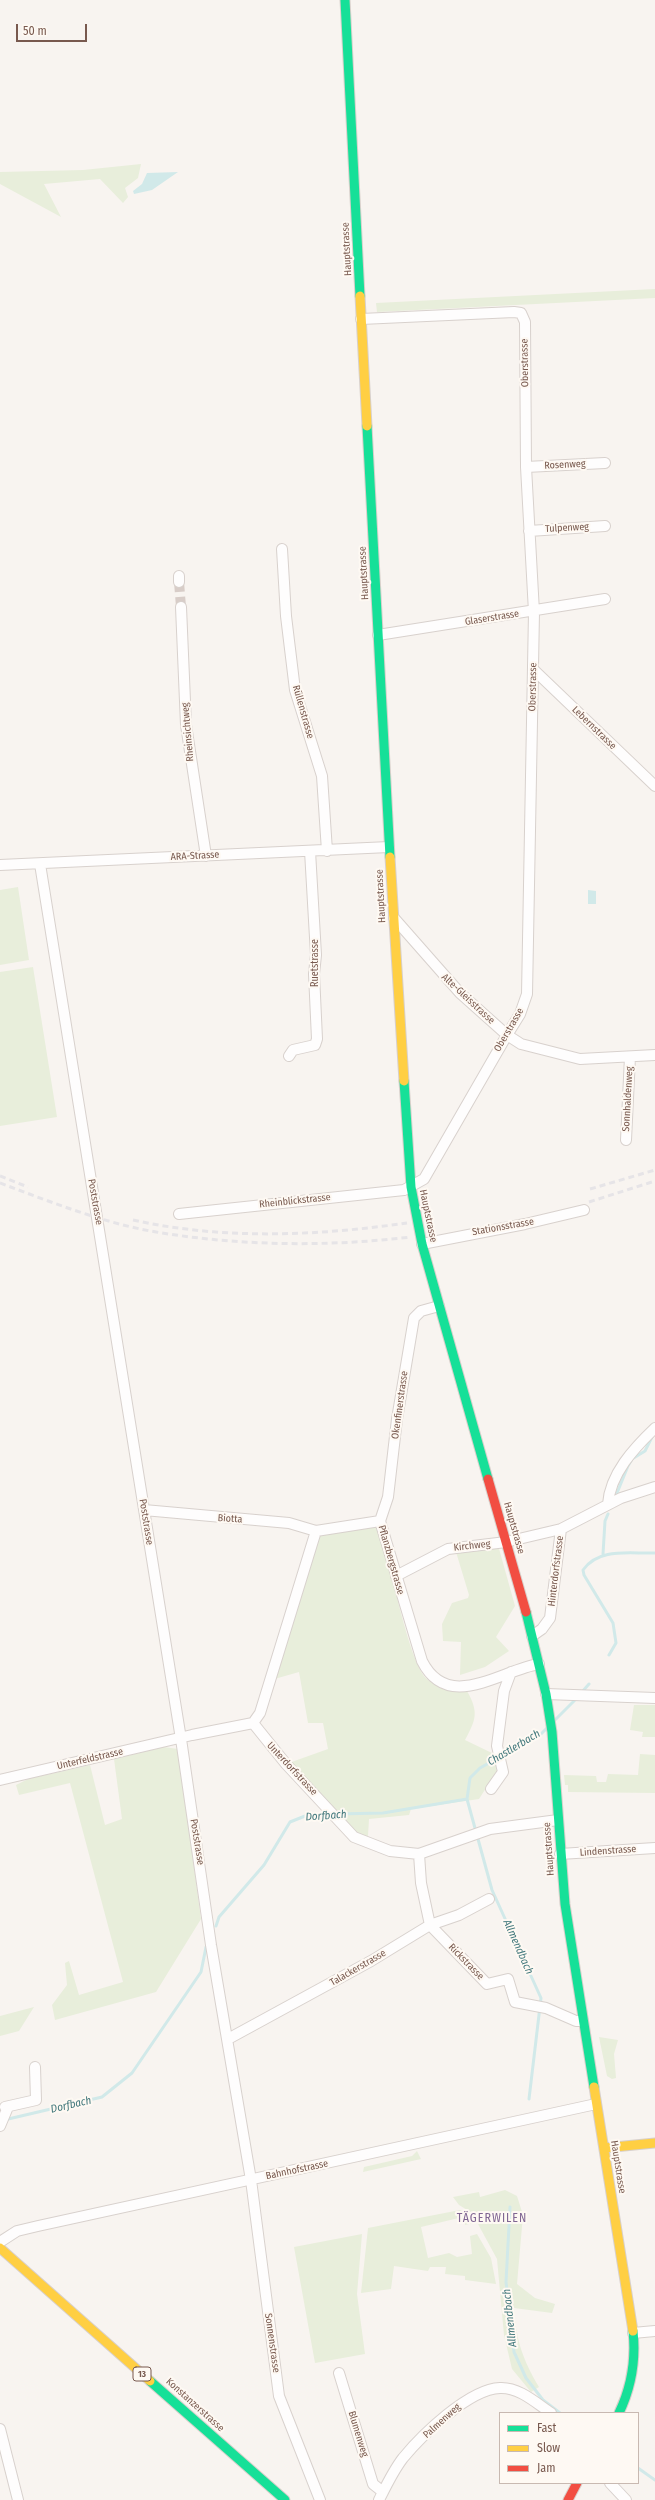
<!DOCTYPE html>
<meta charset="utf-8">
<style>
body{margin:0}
#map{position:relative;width:655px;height:2500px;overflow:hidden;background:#f8f4f0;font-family:"Fira Sans Condensed",sans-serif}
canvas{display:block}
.legend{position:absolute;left:499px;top:2412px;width:140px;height:72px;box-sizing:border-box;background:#fef9f3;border:1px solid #c8b9b1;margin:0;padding:5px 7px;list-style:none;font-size:12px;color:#78594e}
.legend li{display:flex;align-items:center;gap:8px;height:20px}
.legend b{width:20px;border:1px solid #c8b9b1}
.scale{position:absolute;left:16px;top:24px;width:71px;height:18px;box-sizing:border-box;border:2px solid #78594e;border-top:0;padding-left:5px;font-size:12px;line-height:14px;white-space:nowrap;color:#78594e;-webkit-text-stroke:3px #fef9f3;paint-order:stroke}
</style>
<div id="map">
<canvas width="655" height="2500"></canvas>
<ul class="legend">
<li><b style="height:5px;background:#16e098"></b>Fast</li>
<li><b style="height:5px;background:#ffcf43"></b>Slow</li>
<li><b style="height:5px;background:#f24e42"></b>Jam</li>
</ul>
<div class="scale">50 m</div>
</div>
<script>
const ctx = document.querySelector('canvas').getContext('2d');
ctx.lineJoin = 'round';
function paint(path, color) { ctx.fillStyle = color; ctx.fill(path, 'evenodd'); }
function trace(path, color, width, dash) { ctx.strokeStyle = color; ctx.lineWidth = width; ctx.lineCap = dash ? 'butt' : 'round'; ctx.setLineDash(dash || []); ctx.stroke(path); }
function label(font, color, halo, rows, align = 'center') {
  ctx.font = font + ' "Fira Sans Condensed",sans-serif'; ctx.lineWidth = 4; ctx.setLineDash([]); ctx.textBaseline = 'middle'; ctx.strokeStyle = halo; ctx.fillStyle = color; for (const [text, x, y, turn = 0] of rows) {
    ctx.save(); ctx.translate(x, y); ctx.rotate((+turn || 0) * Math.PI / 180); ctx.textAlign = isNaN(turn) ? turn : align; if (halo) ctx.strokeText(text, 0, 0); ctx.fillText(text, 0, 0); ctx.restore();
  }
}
paint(new Path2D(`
 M 141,164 L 138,178 L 125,188 L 128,197 L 123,203 L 100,179 L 44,184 L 61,217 L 0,184 L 0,172 L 83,170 Z
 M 655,289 L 655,298 L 377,312 L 376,303 Z
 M 18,887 L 29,960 L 0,965 L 0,890 Z
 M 33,967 L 57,1117 L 0,1126 L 0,972 Z
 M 380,1521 C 387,1550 408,1663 427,1679 C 439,1689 453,1691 467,1691 C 479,1712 476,1720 465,1740 L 494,1754 L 497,1771 L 479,1799 L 411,1809 L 409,1815 L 369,1819 L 368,1836 L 354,1837 L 286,1764 L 328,1749 L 323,1723 L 308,1723 L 299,1672 L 271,1680 L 316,1531 Z
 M 498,1545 L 515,1606 L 496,1637 L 509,1651 L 485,1667 L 460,1675 L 461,1642 L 443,1641 L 442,1624 L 452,1603 L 468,1598 L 469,1595 L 456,1552 Z
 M 634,1705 L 655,1705 L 655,1737 L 642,1737 L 643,1732 L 630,1730 Z
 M 164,1747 L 178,1749 L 201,1919 L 156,1992 L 55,2020 L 52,2005 L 67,1985 L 65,1963 L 69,1961 L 79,1995 L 123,1982 L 70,1783 L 19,1795 L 16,1785 L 28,1779 L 90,1765 L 105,1825 L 122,1819 L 114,1759 Z
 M 640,1754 L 655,1755 L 655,1793 L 568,1792 L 568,1785 L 565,1785 L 564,1775 L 596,1776 L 597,1782 L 606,1782 L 608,1774 L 638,1775 Z
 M 34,2007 L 19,2031 L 0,2036 L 0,2016 Z
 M 599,2037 L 618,2040 L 614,2054 L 616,2078 L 612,2079 L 607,2076 Z
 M 417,2151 L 421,2159 L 363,2172 L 364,2167 L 412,2156 Z
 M 505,2190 L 517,2196 L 523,2215 L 517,2284 L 535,2298 L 555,2304 L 552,2313 L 514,2308 C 516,2340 523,2360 539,2387 L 531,2392 L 512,2369 L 504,2335 L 497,2259 L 472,2213 L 459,2205 L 453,2197 L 479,2192 L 480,2197 Z
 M 460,2210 L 468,2215 L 473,2223 L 465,2225 L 463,2217 L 421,2227 L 428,2258 L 449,2253 L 457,2257 L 472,2254 L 470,2236 L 477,2234 L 491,2258 L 496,2284 L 465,2280 L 465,2276 L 445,2274 L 446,2267 L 430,2267 L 428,2271 L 394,2266 L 391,2289 L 361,2293 L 368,2228 Z
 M 362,2234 L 357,2294 L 365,2354 L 315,2363 L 294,2247 Z`), '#e8eedb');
paint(new Path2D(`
 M 178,172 L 152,190 L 134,194 L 133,191 L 142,184 L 147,173 Z
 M 588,890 L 596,891 L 596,904 L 588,904 Z`), '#d1e9e9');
trace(new Path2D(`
 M 617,1493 L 628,1466 L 632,1459 L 645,1451 L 652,1437
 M 603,1554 L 605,1521 L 608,1514
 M 609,1655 L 616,1643 L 613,1623 L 584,1575 L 583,1570 C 599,1547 630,1554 655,1553
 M 582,1692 L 589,1684
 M 554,1721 L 577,1698
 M 336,1814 L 383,1813 L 467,1799
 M 216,1926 L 219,1917 L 264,1865 L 290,1822 L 305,1816 L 329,1815
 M 529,2099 L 541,1998 L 492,1890 L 467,1799 L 470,1778 L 480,1768 L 541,1734 L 547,1728
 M 4,2120 L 102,2097 L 132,2073 L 201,1972 L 206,1947
 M 510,2207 L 506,2282 L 514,2352 L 526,2378 L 543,2400 L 560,2413
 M 638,2468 L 655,2480`), '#d1e9e9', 3);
trace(new Path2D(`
 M 179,582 L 181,607`), '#d8cdc8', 10, [10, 5]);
const street = new Path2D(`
 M 526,467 L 605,463
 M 529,531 L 605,526
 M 282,549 L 286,616 L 295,690 L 322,776 L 327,851
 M 179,576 L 179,582
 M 181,607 L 186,725 L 206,856
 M 378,635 L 605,599
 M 534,670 L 655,786
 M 40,864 L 181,1739 L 211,1945 L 251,2180 L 279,2396 L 320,2500
 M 0,865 L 389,847
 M 394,918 L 460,993 L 507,1035 L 521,1044 L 580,1059 L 655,1055
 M 289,1056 L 293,1050 L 315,1045 L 317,1039 L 314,974 L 316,955 L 310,851
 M 626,1140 L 630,1057
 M 179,1214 L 404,1190 L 424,1179 L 507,1035 L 520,1014 L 527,994 L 534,612 L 526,467 L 525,322 L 521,313 L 514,312 L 361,319
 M 422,1244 L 525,1224 L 584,1210
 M 608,1504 C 610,1474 634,1448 655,1428
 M 144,1510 L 289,1523 L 316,1531
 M 380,1521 L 422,1661 C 448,1713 501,1670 539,1664
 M 380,1521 L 388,1497 L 397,1419 L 414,1318 L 421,1311 L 439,1306
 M 396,1576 L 448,1549 L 506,1542 L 561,1529
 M 532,1636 L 542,1629 L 550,1618 L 561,1529 L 621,1498 L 655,1487
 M 546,1694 L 655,1698
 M 253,1723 L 260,1713 L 316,1531 L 380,1521
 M 0,1780 L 192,1735 L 253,1723 L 286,1764 L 354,1837 L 390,1851 L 419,1854 L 490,1829 L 558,1820
 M 491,1789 L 503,1772 L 497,1746 L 504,1691 L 511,1672
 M 419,1854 L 421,1883 L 430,1925 L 487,1984 L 508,1979 L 515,2002 L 546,2008 L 576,2021 L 583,2021
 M 560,1854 L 655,1848
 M 228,2039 L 371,1961 L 430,1925 L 459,1915 L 489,1899
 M 5,2107 L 36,2100 L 35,2067
 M 0,2126 L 8,2107
 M 0,2242 L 17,2231 L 38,2226 L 596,2104
 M 633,2333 L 655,2331
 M 339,2373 L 373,2484 L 383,2492
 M 0,2429 L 18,2500
 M 610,2483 L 626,2500
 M 379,2500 C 386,2486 393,2471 403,2458 C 422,2435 469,2389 500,2388 C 519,2387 536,2403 551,2413`);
const fast = new Path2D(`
 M 345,0 L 360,296
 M 367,426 L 390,857
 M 404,1081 L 411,1187 L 422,1244 L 488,1479
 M 526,1612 L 546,1694 L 552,1732 L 565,1904 L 594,2087
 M 150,2381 L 285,2500
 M 619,2413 C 631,2388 636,2359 633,2331`);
const slow = new Path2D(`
 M 360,296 L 367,426
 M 390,857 L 404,1081
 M 594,2087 L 633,2331
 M 604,2148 L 655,2143
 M 0,2248 L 150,2381`);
const jam = new Path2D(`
 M 488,1479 L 526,1612
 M 568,2500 L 577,2483`);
trace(street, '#d8d1cd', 12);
trace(fast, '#d8d0cb', 11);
trace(slow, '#d8d0cb', 11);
trace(jam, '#d8d0cb', 11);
trace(street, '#fefdfd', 10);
trace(fast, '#16e098', 9);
trace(slow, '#ffcf43', 9);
trace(jam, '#f24e42', 9);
trace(new Path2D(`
 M 0,1176 L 28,1187
 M 0,1183 C 51,1202 103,1223 156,1232 C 241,1246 326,1247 411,1237
 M 590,1189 L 655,1170
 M 589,1202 L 655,1181
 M 133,1220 C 223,1240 316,1236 407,1223`), '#e6e4e7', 3, [6, 4]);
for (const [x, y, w] of [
 [142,2374,18]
]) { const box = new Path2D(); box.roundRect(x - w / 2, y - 7, w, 14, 3); ctx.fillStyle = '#fef9f3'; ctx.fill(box); trace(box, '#78594e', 1); }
label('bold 9px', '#78594e', null, [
 ["13",142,2374]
]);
label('10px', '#78594e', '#fef9f3', [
 ["Hauptstrasse",347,249,-93],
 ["Oberstrasse",525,363,-91],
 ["Rosenweg",565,465,-3],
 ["Tulpenweg",567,528,-3],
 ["Hauptstrasse",364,573,-93],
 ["Glaserstrasse",492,618,-9],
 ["Oberstrasse",533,687,-89],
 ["Rüllenstrasse",303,712,74],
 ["Lebernstrasse",594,728,44],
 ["Rheinsichtweg",188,732,-95],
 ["ARA-Strasse",195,856,-3],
 ["Hauptstrasse",381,896,-93],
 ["Ruetstrasse",315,963,-90],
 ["Alte-Gleisstrasse",468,999,43],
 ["Oberstrasse",509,1030,-60],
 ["Sonnhaldenweg",628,1099,-87],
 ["Rheinblickstrasse",295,1201,-6],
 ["Poststrasse",95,1202,80],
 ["Hauptstrasse",428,1216,78],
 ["Stationsstrasse",503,1227,-10],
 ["Okenfinerstrasse",400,1405,-82],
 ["Biotta",230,1519,4],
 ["Poststrasse",146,1522,81],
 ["Hauptstrasse",514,1528,74],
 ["Kirchweg",472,1546,-6],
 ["Pflanzbergstrasse",391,1560,74],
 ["Hinterdorfstrasse",556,1571,-83],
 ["Unterfeldstrasse",90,1759,-13],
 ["Unterdorfstrasse",292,1769,47],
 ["Poststrasse",197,1842,81],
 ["Hauptstrasse",549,1849,-94],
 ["Lindenstrasse",608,1851,-4],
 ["Rickstrasse",466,1962,46],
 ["Talackerstrasse",358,1968,-30],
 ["Hauptstrasse",618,2167,81],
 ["Bahnhofstrasse",297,2170,-12],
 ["Sonnenstrasse",272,2343,82],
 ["Konstanzerstrasse",195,2405,42],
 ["Palmenweg",442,2421,-42],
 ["Blumenweg",358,2434,73]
]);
label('italic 11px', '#42787c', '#fef9f3', [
 ["Chastlerbach",514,1748,-31],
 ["Dorfbach",326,1816,-4],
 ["Allmendbach",518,1947,66],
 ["Dorfbach",71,2105,-13],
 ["Allmendbach",510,2318,-96]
]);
ctx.letterSpacing = '1px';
label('12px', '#806693', '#fef9f3', [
 ["TÄGERWILEN",492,2219]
]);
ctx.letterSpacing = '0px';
</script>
